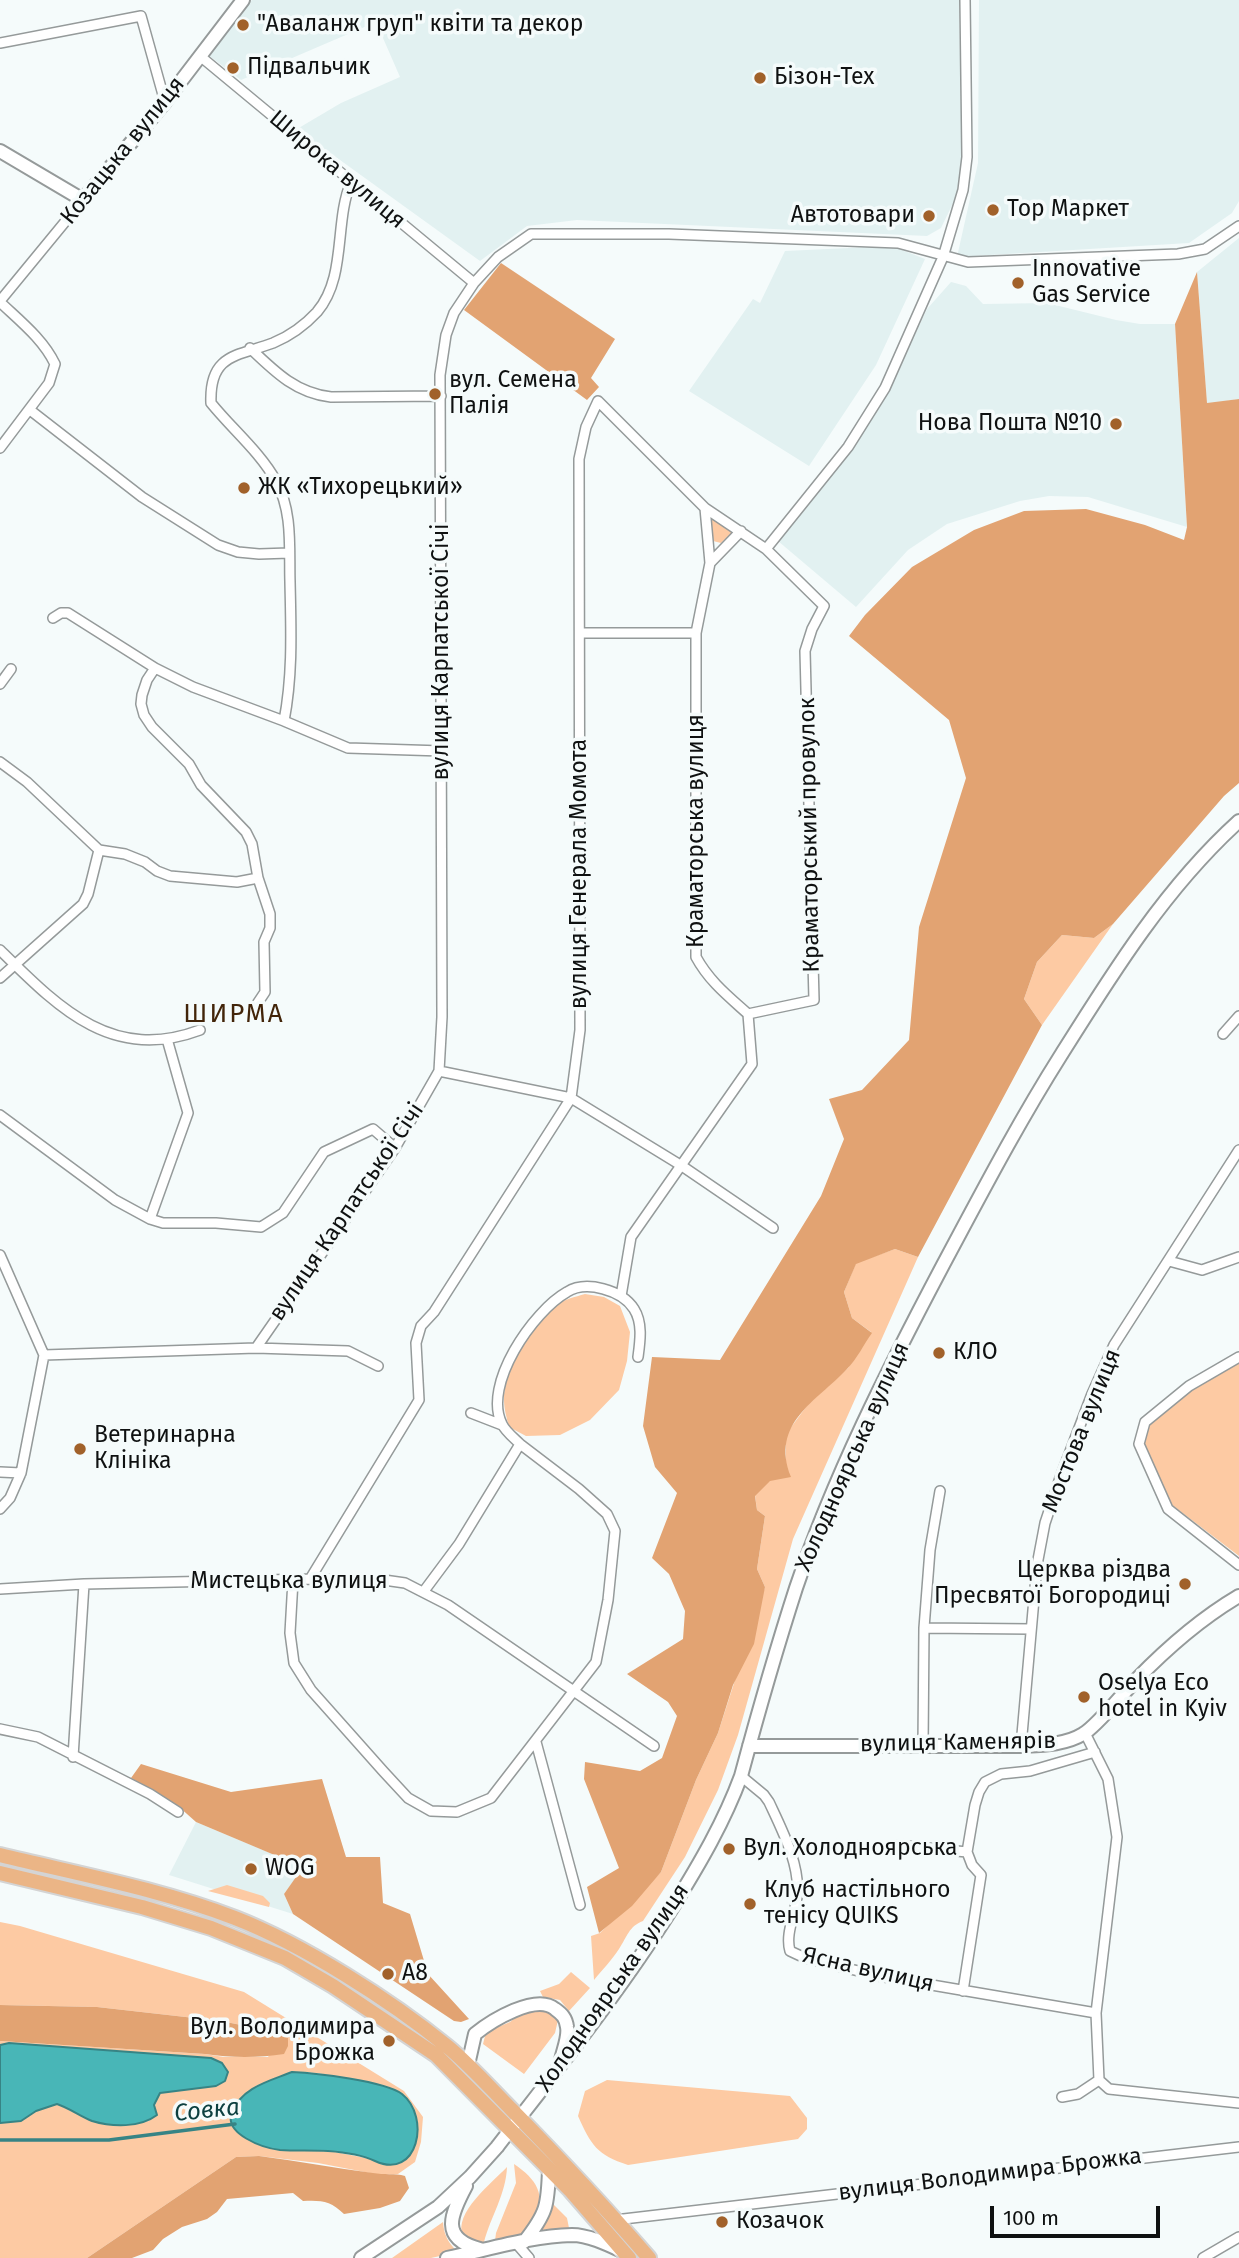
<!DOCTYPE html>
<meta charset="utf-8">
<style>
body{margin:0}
#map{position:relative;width:1239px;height:2258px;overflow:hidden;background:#f5fbfb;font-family:"Fira Sans",sans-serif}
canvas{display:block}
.scale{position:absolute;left:990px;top:2206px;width:170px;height:32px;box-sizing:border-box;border:4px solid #0f1111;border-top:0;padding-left:9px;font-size:21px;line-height:24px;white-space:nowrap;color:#0f1111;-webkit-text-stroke:5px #f5fbfb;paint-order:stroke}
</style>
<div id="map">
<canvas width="1239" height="2258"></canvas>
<div class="scale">100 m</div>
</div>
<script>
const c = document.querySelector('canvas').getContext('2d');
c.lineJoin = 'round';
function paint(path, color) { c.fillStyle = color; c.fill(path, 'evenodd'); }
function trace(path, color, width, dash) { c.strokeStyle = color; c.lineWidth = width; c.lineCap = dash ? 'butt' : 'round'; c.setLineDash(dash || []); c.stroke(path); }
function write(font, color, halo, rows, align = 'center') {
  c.font = font + ' "Fira Sans",sans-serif'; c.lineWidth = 7; c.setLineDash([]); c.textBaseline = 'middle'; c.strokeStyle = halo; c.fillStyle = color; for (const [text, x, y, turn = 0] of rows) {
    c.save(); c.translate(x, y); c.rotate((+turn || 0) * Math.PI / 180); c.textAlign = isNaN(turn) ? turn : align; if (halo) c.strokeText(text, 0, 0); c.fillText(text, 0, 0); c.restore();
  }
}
const built = new Path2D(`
 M252,0H959L962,163L956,197L941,228L927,236L577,220L527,226L480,261L297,129L341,103L400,77L376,22L241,80L207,54Z
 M979,0H1239V201L1232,213L1189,243L957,257L978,163Z
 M1239,238V399L1207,404L1197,272Z
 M892,246L925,259L876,365L809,466L689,391L753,299L760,303L785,251Z
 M951,282L966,286L983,304L1047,303L1116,320L1140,324H1175L1187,527L1088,497L1049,496L1020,501L947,524L908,550L856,607L778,541L865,429L893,380L927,309Z
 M196,1822L304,1867L284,1894L293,1914L169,1875Z`);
const green = new Path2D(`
 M712,516L733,532L721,543L713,541L709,519Z
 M1113,924L1042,1025L1024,999L1037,962L1062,935L1094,938Z
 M895,1249L918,1257L793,1539L738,1735L718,1790L685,1857L643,1921C629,1926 627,1937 619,1949C612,1960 602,1970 594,1980L591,1936L600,1933L661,1872L696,1780L718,1733L765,1587L757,1569L765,1516L757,1510L755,1495L786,1464V1434L809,1403L848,1368L871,1332L852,1318L844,1292L856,1263Z
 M585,1294L604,1297L620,1306L630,1332L627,1361L619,1390L590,1420L560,1435L526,1436L509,1427C507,1419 504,1409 504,1400C503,1371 533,1325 555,1306C564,1299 575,1297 585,1294Z
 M1239,1360V1556L1172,1505L1143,1442L1146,1425L1190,1389Z
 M227,1885L263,1896L270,1903L269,1907L208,1891Z
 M0,1922L20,1926L244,1992L404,2091L423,2117L421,2142L415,2162L398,2174H375L318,2163L259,2156L236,2157L87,2258H0V2123L21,2121L36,2111L57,2104L110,2125L149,2121L160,2093L216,2086L211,2058C144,2053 77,2048 9,2043L0,2045V2041L205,2054L224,2057H268L281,2033L221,2021L97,2007L0,2005ZM292,2072L317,2073L390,2088L383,2165L371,2159L330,2151L277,2150L235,2131L256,2086Z
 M571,1972L590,1988L569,2011L560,2000L543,1997L540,1991L559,1984Z
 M539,2009L554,2012L558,2020L555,2033L524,2074L483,2044L485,2036L491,2030L510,2022L521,2013Z
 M607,2080L790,2096L807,2118V2129L798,2139L628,2165C597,2155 591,2145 578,2116L585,2091Z
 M514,2164C536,2179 548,2195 533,2221C530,2226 528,2231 523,2234C514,2239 505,2240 495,2241L496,2233L516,2183Z
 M507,2167C506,2194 491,2216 484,2242L479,2243L463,2236C453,2213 492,2183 507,2167Z
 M551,2202L567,2218L569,2228L562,2232L532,2236Z
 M443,2222C444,2235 448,2243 458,2252L431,2258H392Z`);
const forest = new Path2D(`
 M501,263L615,339L591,378L599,387L587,400L464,310Z
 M1197,272L1207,403L1239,399V783L1224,796L1113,924L1094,938L1062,935L1037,962L1024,999L1042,1025L918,1257L895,1249L856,1264L844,1292L852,1318L872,1333C864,1344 857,1359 847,1369C816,1402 770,1423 791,1477L770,1481L755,1496L757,1510L765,1516L757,1569L765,1587L754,1644L733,1685L718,1733L696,1780L661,1872L632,1906L599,1933L587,1887L619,1868L584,1779L585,1762L640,1771L662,1758L677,1716L668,1702L627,1674L683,1639L685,1611L669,1574L652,1558L677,1493L655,1467L643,1426L652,1357L720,1360L821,1196L844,1139L829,1099L862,1090L909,1040L919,927L966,778L949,720L849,636L865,615L912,567L974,530L1024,511L1086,509L1145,525L1184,540L1187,527L1175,324Z
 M141,1764L231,1792L322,1779L346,1857H380L383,1903L410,1914L428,1974L469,2019L461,2022L454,2021L293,1914L284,1894L303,1867L196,1822L178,1806L131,1778Z
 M0,2005L97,2007L221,2021L281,2033L288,2038V2046L284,2054C259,2058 231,2058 205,2054L0,2041Z
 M259,2156C297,2161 335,2168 373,2173C384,2175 395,2173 405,2176L409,2188L400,2201L380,2208L344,2214C331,2201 321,2200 303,2201L293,2193L227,2199L217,2212L207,2219L182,2227L163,2239L153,2250L132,2258H87L236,2157Z`);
const water = new Path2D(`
 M9,2043L211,2058L222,2063L228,2072L225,2081L216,2086L160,2093L154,2105L157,2115C140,2128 112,2127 92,2121C80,2116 69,2108 57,2104L36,2111L21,2121L0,2123V2045Z
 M292,2072C315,2073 385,2081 402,2094C431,2117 418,2181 375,2161C362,2155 342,2152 328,2151C312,2150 296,2151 280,2150C263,2148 223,2134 232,2112C242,2087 270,2081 292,2072Z`);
const stream = new Path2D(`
 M0,2140H109L235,2124`);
const street = new Path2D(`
 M0,43L141,16L165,102
 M200,56L474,283
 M0,301L83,200
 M0,302C20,321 43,339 55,364L49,383L0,448
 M250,348C275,372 296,393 331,397L441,396
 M30,410L142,497L218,545L238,552L259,554L289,553
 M705,508L710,563
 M766,549L848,447L885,388L943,257L963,190L967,157L965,0
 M53,618L61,613H68L155,668
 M581,633H696
 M0,684L11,669
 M284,721C293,674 291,629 290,582C289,548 293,512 276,481C260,452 232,429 211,403C209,353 239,356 273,343C290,336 305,325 317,312C347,277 334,222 351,182
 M0,762L27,782L99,850L125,854L145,862L157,871L170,876L237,882L258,878
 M0,950C59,1008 112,1063 200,1030
 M0,978L83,904L88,894L99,850
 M253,1010L265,992L264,942L270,928V914L258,878L252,844L246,832L201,785L189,764L152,727L144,715L141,704L142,695L147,680L155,668L193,687L284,721L348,748L442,751
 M1223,1034L1239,1016
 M439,1071L571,1098L682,1166L773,1228
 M0,1115L115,1200L150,1219L163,1223H216L261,1227L283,1213L324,1152L373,1129L395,1148
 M150,1219L188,1113L167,1039
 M0,1255L44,1355
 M1169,1261L1202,1270L1239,1257
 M621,1296L631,1237L752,1064L748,1014C728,996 709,981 696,957V633L710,563L741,531
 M256,1348L395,1148L439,1071L442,1017L440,375L446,335L454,313L474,283L498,257L531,234H669L898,243L968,262L1178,254L1205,249L1239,226
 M44,1355L256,1348L348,1351L378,1366
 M1239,1357L1189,1386L1145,1422L1139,1444L1168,1509L1239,1565
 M471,1413L502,1425
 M0,1472L21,1473
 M0,1509L10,1498L21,1473L44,1355
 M310,1579L419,1400L416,1343L421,1326L434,1312L571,1098L580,1030L579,459L586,427L598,401L705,508L766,549L824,606L812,629L805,651L814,1000L748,1014
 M293,1580L290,1633L294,1663L311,1690L383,1771L408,1798L431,1811L457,1812L491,1798L596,1662L608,1600L615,1531L607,1514L579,1489L520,1444
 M0,1589L84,1584L310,1579L384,1580L405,1583L448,1605L654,1746
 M424,1591L459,1544L520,1444C514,1438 505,1431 502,1424C482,1385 533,1311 567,1292C586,1280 622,1290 634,1309C643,1323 640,1342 638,1357
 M924,1628L1031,1629
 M0,1729L38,1737L150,1794L178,1812
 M1085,1733L1108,1779L1117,1837L1096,2013L1099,2080L1109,2089L1239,2103
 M536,1742L580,1905
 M923,1746L924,1628L930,1550L940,1491
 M1021,1746L1037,1565L1045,1523L1060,1478L1092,1394L1114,1345L1239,1150
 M73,1757L84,1584
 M741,1776L764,1795L769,1802C782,1830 801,1866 797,1897C795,1915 785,1934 790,1951L805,1958L879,1976L1096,2013
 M897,1845L967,1852
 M963,1991L981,1875L972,1865L967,1852L975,1805L979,1792L985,1782L1001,1774L1030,1771L1095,1752
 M1062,2097L1078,2094L1099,2080
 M615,2220L1239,2147
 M516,2243L529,2258
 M1203,2258L1239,2237`);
const secondary = new Path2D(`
 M0,151L83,200L165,102L243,0
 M749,1746H1021C1042,1745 1065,1745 1083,1734C1097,1726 1123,1693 1136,1680C1167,1648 1200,1619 1239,1596
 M468,2065L475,2034C491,2021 536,1993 555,2009C562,2014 566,2018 567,2027C569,2037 563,2050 561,2060
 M466,2186C451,2214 439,2239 480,2249
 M524,2242C547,2213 548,2205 549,2169
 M361,2258L438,2207L470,2177L497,2147C558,2068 621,1990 674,1905C700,1863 724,1822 741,1776C758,1713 776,1650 796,1588C834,1476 888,1369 943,1265C981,1194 1018,1123 1061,1055C1113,972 1166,887 1239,821
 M447,2258C487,2250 530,2236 572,2235C589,2235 609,2245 624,2252`);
const primary = new Path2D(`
 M0,1855C78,1874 160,1889 235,1918C304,1945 390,2000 448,2047C471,2066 491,2089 512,2110C559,2158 605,2207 649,2258
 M0,1873L142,1907L211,1928L285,1958L333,1986L436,2055L570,2190L629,2258`);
const markers = [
 [243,25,7,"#a1612a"],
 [233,68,7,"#a1612a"],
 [760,78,7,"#a1612a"],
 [993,210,7,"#a1612a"],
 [929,216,7,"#a1612a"],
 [1018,283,7,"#a1612a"],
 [435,394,7,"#a1612a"],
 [1116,424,7,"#a1612a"],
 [244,488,7,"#a1612a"],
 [939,1353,7,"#a1612a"],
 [80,1449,7,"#a1612a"],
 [1185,1584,7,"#a1612a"],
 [1084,1697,7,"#a1612a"],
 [729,1849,7,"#a1612a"],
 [251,1869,7,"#a1612a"],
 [750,1904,7,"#a1612a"],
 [388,1974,7,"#a1612a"],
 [389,2041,7,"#a1612a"],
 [722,2222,7,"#a1612a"]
];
const poiNames = [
 ["\"Аваланж груп\" квіти та декор",257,25],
 ["Підвальчик",247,68],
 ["Бізон-Тех",774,78],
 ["Top Маркет",1007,210],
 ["Автотовари",915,216,"right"],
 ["Innovative",1032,270],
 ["Gas Service",1032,296],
 ["вул. Семена",449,381],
 ["Палія",449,407],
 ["Нова Пошта №10",1102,424,"right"],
 ["ЖК «Тихорецький»",258,488],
 ["КЛО",953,1353],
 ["Ветеринарна",94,1436],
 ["Клініка",94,1462],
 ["Церква різдва",1171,1571,"right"],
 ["Пресвятої Богородиці",1171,1597,"right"],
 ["Oselya Eco",1098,1684],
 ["hotel in Kyiv",1098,1710],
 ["Вул. Холодноярська",743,1849],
 ["WOG",265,1869],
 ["Клуб настільного",764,1891],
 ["тенісу QUIKS",764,1917],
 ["А8",402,1974],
 ["Вул. Володимира",375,2028,"right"],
 ["Брожка",375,2054,"right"],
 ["Козачок",736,2222]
];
const streetNames = [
 ["Козацька вулиця",123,151,-51],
 ["Широка вулиця",337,170,40],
 ["вулиця Карпатської Січі",442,652,-90],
 ["Краматорська вулиця",697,831,-90],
 ["Краматорський провулок",810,835,-91],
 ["вулиця Генерала Момота",580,874,-90],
 ["вулиця Карпатської Січі",347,1212,-56],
 ["Мостова вулиця",1082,1431,-68],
 ["Холодноярська вулиця",853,1457,-66],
 ["Мистецька вулиця",289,1582],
 ["вулиця Каменярів",958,1743,-1],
 ["Ясна вулиця",868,1970,13],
 ["Холодноярська вулиця",613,1988,-55],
 ["вулиця Володимира Брожка",990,2175,-7]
];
const waterNames = [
 ["Совка",207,2111,-6]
];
const quarterNames = [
 ["ШИРМА",234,1015]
];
paint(built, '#e2f1f1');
paint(green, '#fdcaa3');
paint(forest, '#e2a372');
paint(water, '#48b6b7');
trace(water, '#378485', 2);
trace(stream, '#378485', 3.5);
trace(street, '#959a9a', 12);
trace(secondary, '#959a9a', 16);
trace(primary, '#d4d4d4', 18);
trace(street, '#fff', 9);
trace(secondary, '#fff', 12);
trace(primary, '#ebb586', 14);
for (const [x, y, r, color] of markers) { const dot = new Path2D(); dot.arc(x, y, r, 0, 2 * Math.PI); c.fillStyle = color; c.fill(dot); trace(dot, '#f5fbfb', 2.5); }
write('23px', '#0f1111', '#f5fbfb', poiNames, 'left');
write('23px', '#0f1111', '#f5fbfb', streetNames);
write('italic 24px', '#0d4040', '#f5fbfb', waterNames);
c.letterSpacing = '2px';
write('26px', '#422409', '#f5fbfb', quarterNames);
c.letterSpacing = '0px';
</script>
